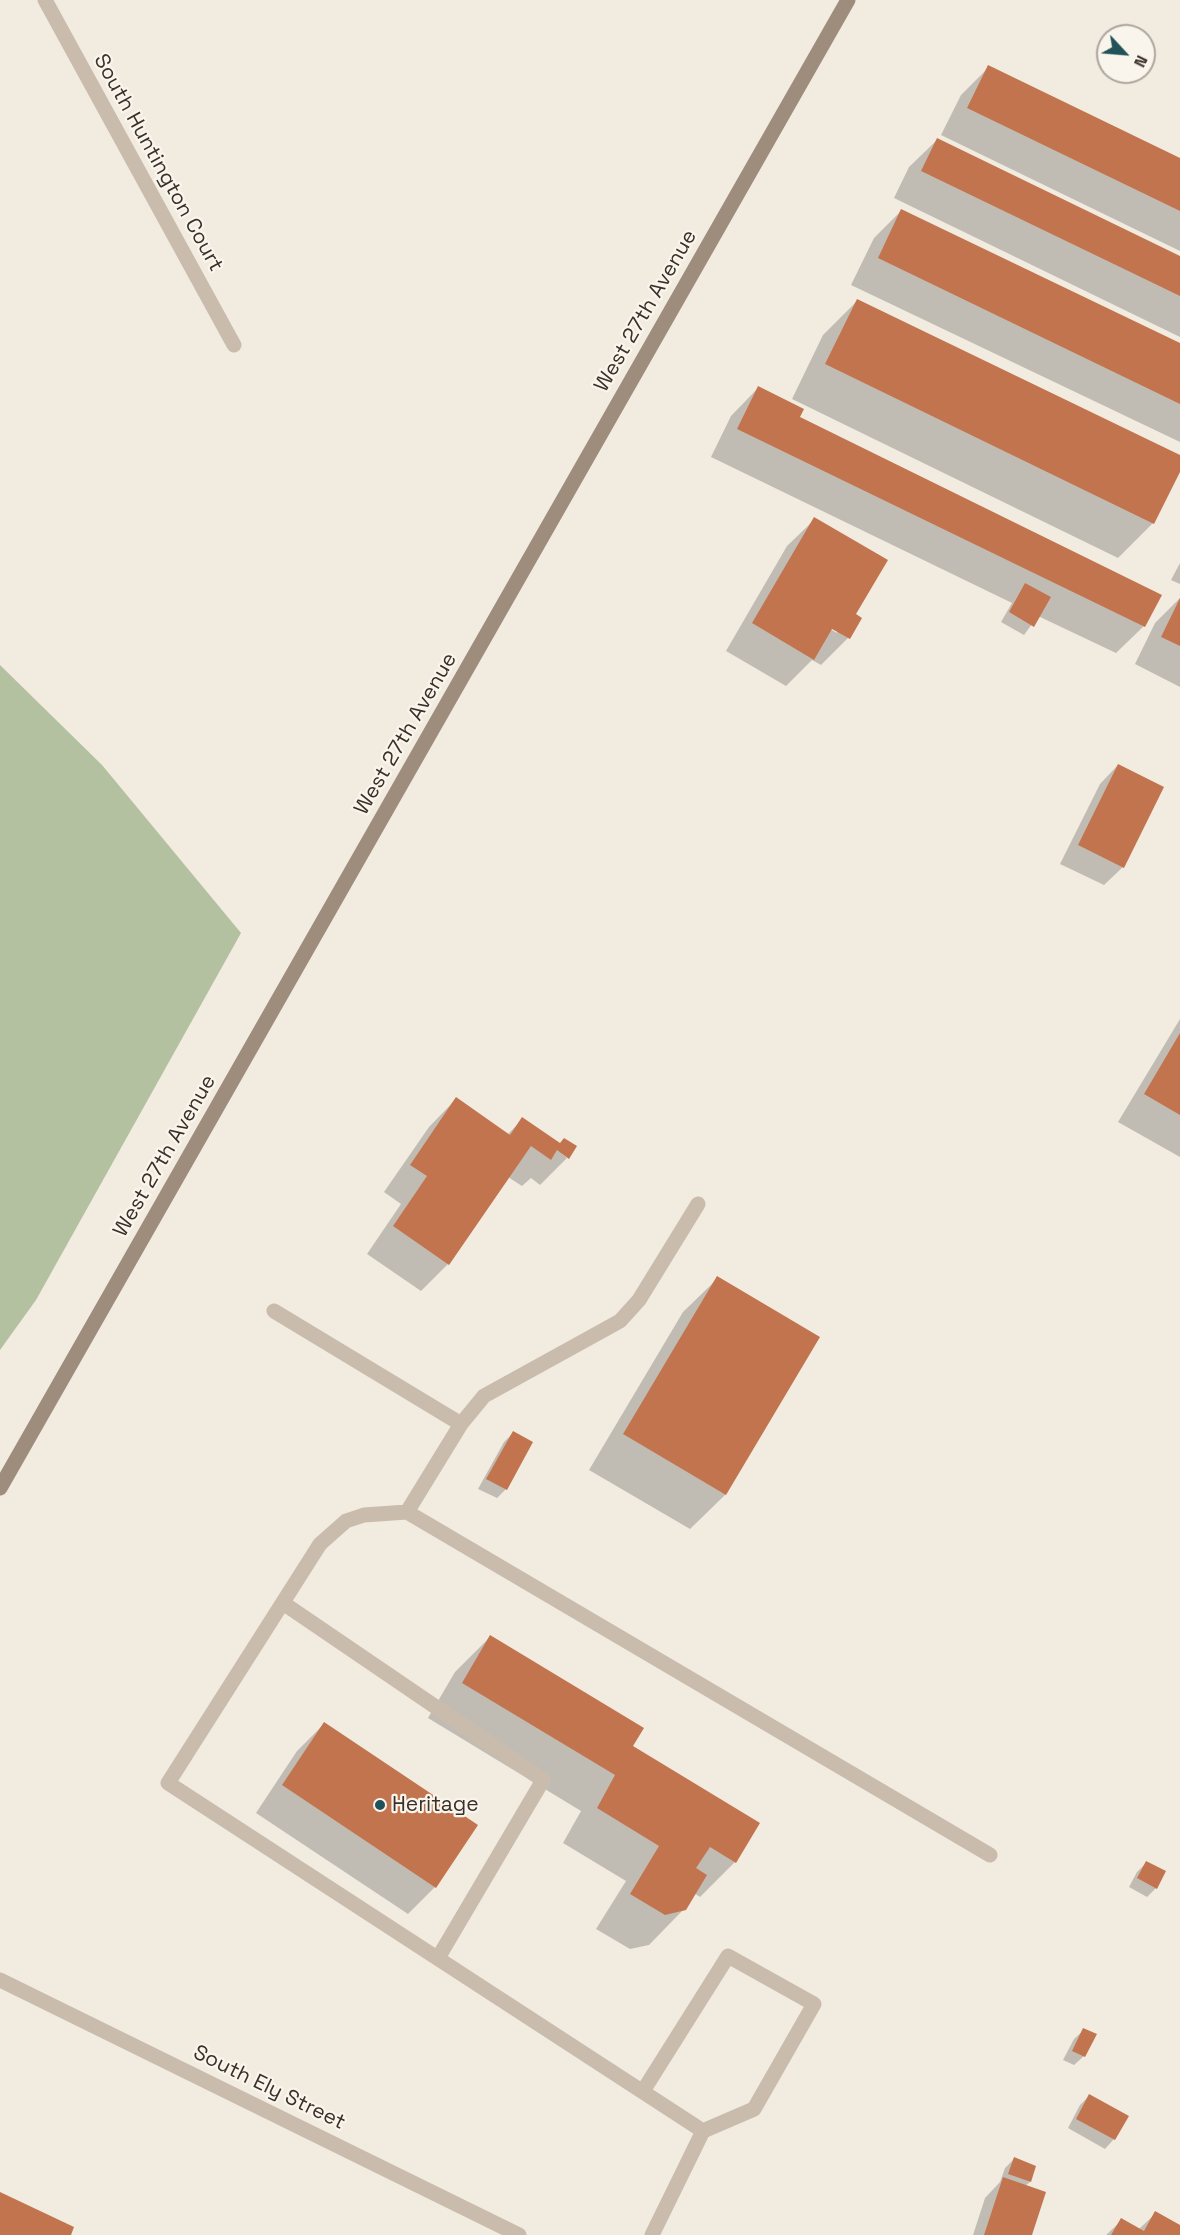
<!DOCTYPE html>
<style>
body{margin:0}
#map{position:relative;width:1180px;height:2235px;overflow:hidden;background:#f2ebe0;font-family:"Space Grotesk",sans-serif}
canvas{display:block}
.north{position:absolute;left:1096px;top:24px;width:60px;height:60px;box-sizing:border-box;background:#faf5ec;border:2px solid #ada69e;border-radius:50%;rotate:116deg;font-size:16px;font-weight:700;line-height:24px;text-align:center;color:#39302a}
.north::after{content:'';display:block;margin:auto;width:21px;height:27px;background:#215159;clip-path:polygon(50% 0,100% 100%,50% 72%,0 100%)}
</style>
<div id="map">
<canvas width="1180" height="2235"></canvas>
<div class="north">N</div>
</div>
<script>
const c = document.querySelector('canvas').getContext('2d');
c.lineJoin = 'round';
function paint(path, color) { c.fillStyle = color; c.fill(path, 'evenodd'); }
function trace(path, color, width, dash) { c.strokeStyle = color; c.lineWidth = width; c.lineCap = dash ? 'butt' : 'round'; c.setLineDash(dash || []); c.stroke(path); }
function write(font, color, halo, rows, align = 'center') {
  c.font = font + ' "Space Grotesk",sans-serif'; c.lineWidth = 4.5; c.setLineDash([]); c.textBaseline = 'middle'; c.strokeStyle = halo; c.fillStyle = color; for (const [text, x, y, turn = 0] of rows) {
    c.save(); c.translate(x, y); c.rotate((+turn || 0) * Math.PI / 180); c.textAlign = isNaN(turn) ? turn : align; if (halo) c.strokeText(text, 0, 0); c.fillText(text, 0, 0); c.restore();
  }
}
const green = new Path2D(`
 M0,665L102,765L241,933L36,1300L0,1350Z`);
const shadow = new Path2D(`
 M989,67L1180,160V251L941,135L961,95Z
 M937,140L1180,257V337L894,198L909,167Z
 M902,210L1180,345V442L851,285L874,238Z
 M858,300L1180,457V469L1153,523L1118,558L792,399L823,335Z
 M758,388L798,418L1144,626L1116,653L1038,616L1024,635L1001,622L1012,603L711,457L731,416Z
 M815,519L854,615L848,638L821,665L812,660L786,686L726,651L787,546ZM825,626L837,630V633Z
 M1180,563V584L1171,580Z
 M1180,598V687L1135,664L1155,623Z
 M1118,765L1123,867L1104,885L1060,864L1100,784Z
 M1180,1019V1157L1118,1122Z
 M456,1099L507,1135L523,1119L567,1158L540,1185L531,1178L522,1186L508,1177L448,1264L421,1291L367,1254L401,1204L384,1192L429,1127Z
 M718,1278L818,1337L725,1495L690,1529L589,1470L683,1312Z
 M513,1433L506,1489L497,1498L478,1489L504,1442Z
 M490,1637L631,1746L735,1862L700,1897L694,1893L684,1909L649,1945L630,1949L596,1929L626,1881L563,1843L581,1811L428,1718L455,1672Z
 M324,1724L435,1887L408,1914L256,1813L297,1751Z
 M1147,1862L1156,1888L1147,1897L1129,1887L1137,1872Z
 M1084,2030V2056L1074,2065L1063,2060L1074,2039Z
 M1089,2096L1114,2139L1105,2149L1068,2128L1080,2105Z
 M1014,2159L1030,2182L1025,2186L1031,2235H973L985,2198L1000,2182L1005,2168Z
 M1156,2213L1180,2227V2235H1106L1122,2220L1139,2229Z`);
const building = new Path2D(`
 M988,65L1180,158V211L967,108Z
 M937,138L1180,256V296L921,171Z
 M901,209L1180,343V404L878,258Z
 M857,299L1180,455V472L1154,524L825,364Z
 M758,386L804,409L800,417L1162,595L1145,627L737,429Z
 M814,517L888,560L856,614L862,618L850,639L832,629L814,660L752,623Z
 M1025,583L1051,597L1034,627L1009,612Z
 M1180,598V646L1161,637Z
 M1118,764L1164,787L1124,868L1078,845Z
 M1180,1033V1115L1144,1094Z
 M456,1097L510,1135L522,1117L560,1143L564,1138L577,1146L569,1159L557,1150L551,1160L531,1146L449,1265L393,1226L427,1176L410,1165Z
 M717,1276L820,1337L726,1495L623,1434Z
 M513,1431L533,1442L507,1490L486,1479Z
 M490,1635L644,1728L633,1746L760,1823L736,1863L710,1847L696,1868L707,1875L686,1910L665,1915L630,1894L659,1846L597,1808L615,1775L462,1683Z
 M324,1722L478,1825L436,1888L282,1785Z
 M1146,1861L1166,1871L1157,1889L1137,1878Z
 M1083,2028L1097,2034L1085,2057L1072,2051Z
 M1089,2094L1129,2116L1115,2140L1076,2119Z
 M1014,2157L1036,2166L1031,2182L1008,2174Z
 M1003,2177L1046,2192L1032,2235H984Z
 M0,2192L74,2227L71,2235H0Z
 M1155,2211L1180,2225V2235H1111L1121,2218L1144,2231Z`);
const service = new Path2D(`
 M698,1204L639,1300L620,1321L484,1396L461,1424L407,1512L990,1855
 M274,1311L461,1424
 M407,1512L364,1515L346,1521L320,1544L168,1783L703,2131L652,2235
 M283,1603L543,1780L438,1958
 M643,2091L728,1956L814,2004L754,2109L703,2131`);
const minor = new Path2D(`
 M45,0L234,345`);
const tertiary = new Path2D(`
 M0,1980L519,2235`);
const secondary = new Path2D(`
 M0,1488L848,0`);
const markers = [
 [380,1805,6,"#215159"]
];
const streetNames = [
 ["South Huntington Court",158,163,61],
 ["West 27th Avenue",646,311,-60],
 ["West 27th Avenue",406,734,-60],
 ["West 27th Avenue",165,1156,-60],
 ["South Ely Street",269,2088,26]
];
const poiNames = [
 ["Heritage",392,1805]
];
paint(green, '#b3c1a0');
paint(shadow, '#0003');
paint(building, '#c2744e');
trace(service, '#cabcac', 15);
trace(minor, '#cabcac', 15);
trace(tertiary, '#cabcac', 15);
trace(secondary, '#9e8c7d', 15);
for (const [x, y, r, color] of markers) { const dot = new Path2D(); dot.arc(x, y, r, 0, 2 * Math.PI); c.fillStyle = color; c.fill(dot); trace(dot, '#faf5ec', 2); }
write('21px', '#39302a', '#faf5ec', streetNames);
write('21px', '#39302a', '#faf5ec', poiNames, 'left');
</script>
